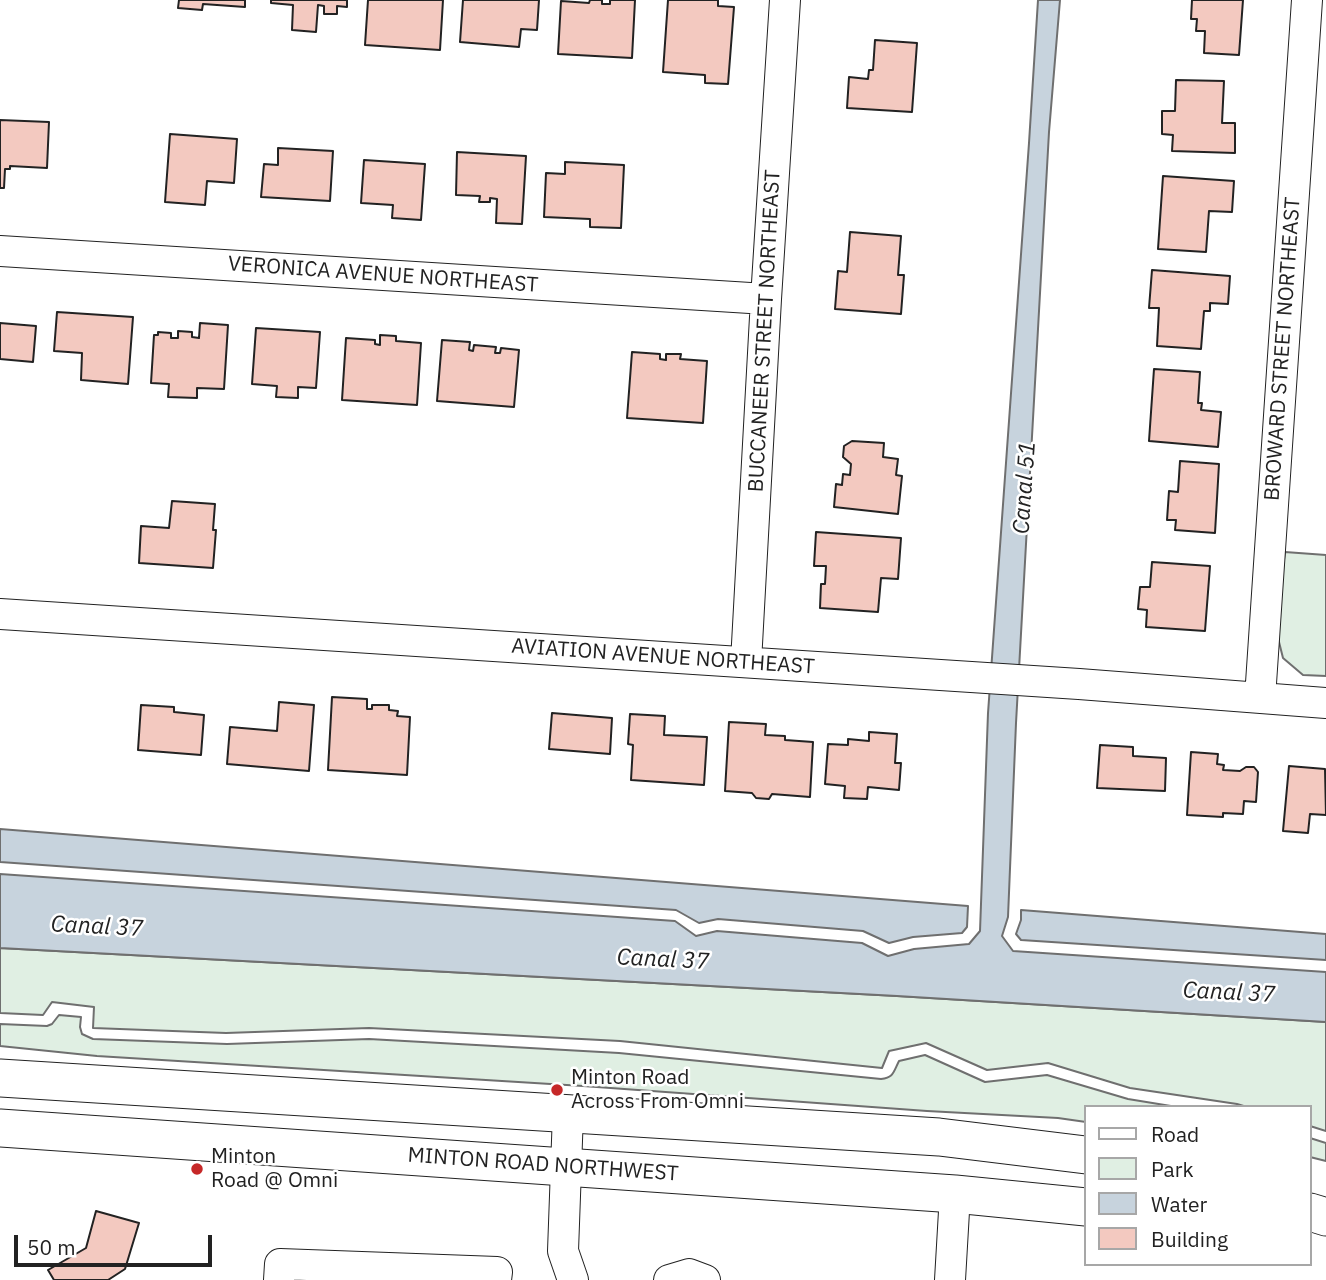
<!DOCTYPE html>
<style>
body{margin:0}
#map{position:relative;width:1326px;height:1280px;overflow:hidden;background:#fff;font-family:"IBM Plex Sans",sans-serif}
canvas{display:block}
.legend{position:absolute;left:1084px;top:1105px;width:228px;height:161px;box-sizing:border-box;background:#fff;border:2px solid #a7a7a7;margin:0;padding:9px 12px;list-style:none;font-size:21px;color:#222}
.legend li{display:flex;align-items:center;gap:14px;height:35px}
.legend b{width:35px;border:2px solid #a7a7a7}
.scale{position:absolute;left:14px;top:1235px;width:198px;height:32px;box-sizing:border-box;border:4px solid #222;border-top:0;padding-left:9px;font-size:21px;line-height:24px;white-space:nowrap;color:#222;-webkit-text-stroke:5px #fff;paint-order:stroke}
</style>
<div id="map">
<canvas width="1326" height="1280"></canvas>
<ul class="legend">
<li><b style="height:9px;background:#fff"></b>Road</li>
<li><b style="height:19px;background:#e0efe3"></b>Park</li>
<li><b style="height:19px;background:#c7d3dd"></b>Water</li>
<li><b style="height:19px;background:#f3c9c0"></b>Building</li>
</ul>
<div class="scale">50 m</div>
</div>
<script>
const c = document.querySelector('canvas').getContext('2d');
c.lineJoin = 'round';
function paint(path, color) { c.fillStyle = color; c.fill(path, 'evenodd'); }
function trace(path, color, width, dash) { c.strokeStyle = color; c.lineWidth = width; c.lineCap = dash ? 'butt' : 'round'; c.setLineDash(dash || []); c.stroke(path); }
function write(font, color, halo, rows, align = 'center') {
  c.font = font + ' "IBM Plex Sans",sans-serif'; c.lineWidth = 5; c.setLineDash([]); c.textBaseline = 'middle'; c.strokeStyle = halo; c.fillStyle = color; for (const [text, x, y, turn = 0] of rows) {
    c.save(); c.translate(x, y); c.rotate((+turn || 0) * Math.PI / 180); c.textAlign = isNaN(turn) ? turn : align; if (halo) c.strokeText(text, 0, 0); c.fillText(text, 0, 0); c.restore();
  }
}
const green = new Path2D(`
 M1285,552L1326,555V676L1303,675L1283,658L1275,626Z
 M0,948L897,996L1326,1022V1131L1310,1126V1107H1247L1237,1104L1130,1088L1048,1063L987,1070L926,1043L889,1051L882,1068L620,1041L369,1028L226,1033L93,1028L94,1007L52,1002L43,1015L0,1013Z
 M59,1015L81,1017L80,1027L82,1034L93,1039L227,1044L369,1039L619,1053L881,1079C894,1077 893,1073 899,1061L925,1055L985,1082L1047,1075L1128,1099L1177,1107H1086V1122L1058,1118L927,1111L583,1086L97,1056L0,1046V1024L47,1026L52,1024Z
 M1310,1138L1326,1143V1161L1310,1157Z`);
const water = new Path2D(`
 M1038,0H1060L1049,132L1016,723L1008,917L1002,936L1013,951L1326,972V1022L897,996L0,948V874L675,921L696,936L717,931L862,943L888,956L914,949L969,944L980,931L988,713L1029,143Z
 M0,829L968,906L967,927L962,933L913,937L889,943L863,931L718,919L699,923L676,910L0,862Z
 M1021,910L1326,934V960L1021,940L1016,934L1021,920Z`);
const building = new Path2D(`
 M179,0H245V7L203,4L202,10L178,8Z
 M271,0H347V7L337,6V14H324V6L318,5L316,32L292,30L293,5L271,3Z
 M368,0H443L440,50L365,45Z
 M463,0H539L537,30L521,29L519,47L460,42Z
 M590,0H602V4H610V0H635L632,58L558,54L561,1L589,3Z
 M668,0H718V6L734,7L728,84L705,83V75L663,72Z
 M1192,0H1243L1239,55L1204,53L1205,31H1196L1197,19H1191Z
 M875,40L917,43L912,112L847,108L849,77L868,79L869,70H873Z
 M1176,80L1224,81L1222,123H1235V153L1172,151L1173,135L1162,134V111H1175Z
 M0,120L49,122L47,168L10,166V169H5L4,188H0Z
 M170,134L237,139L234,183L207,181L205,205L165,202Z
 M278,148L333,151L330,201L261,197L264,164L278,165Z
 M457,152L526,156L522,224L496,223L497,199L490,198V202H479L480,196L456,195Z
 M364,160L425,164L421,220L392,218L393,205L361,203Z
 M565,162L624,165L621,228L590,227V219L544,217L546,173L565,174Z
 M1163,176L1234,181L1232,212L1209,211L1206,252L1158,249Z
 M850,232L901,236L898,275H904L901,314L835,309L838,271L847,272Z
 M1152,270L1230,276L1228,304L1210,303V311H1204L1201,349L1157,346L1159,308H1149Z
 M57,312L133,317L128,384L81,380L82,353L54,351Z
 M0,323L36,326L33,362L0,359Z
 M200,323L228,325L224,389L197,388V398L168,397L169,384L151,383L154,335H158V332L171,333V338H178V331L192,332V337L199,338Z
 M256,328L320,332L316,388L298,387V398L276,397L277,386L252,384Z
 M380,335L396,336V341L421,343L417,405L342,400L346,338L375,340V344L380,345Z
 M442,340L470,342L469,350L473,351L474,345L496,347L495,353H500L501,348L519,350L514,407L437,401Z
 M632,352L660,354V359L666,360V354H681L680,359L707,361L703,423L627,418Z
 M1154,369L1200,372L1198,403H1202L1201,410L1221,412L1218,447L1149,441Z
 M852,441L884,443L883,457L898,459L896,475L902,476L898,514L834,507L836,484L842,485L843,474L850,475L851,464L843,457L844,446Z
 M1180,461L1219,464L1215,533L1175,530L1176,520H1167L1169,491L1178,492Z
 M172,501L215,504L213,530H216L213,568L139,563L141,526L169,528Z
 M816,532L901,538L898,579L881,578L878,612L820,608L821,584H825L826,566H814Z
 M1152,562L1210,566L1205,631L1146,627L1147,610L1138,609L1140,587H1150Z
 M332,697L367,699V709H372V705H389V710L398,711L397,716L410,717L407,775L328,770Z
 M279,702L314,705L309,771L227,764L230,727L277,731Z
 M141,705L174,707V712L204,715L201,755L138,750Z
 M552,713L612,718L610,754L549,749Z
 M630,714L665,716L664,735L707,737L704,785L631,780L633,745L628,744Z
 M729,722L766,724L765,735L785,736V740L813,742L810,797L772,794L769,799L756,798L752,793L725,791Z
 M869,732L897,734L895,763H901L899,790L868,787L867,799L844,798L845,786L825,784L828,744L848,745V739L869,741Z
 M1100,745L1133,747V756L1166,758L1165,791L1097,788Z
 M1191,752L1218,754L1217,764L1224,765L1223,770L1240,771L1246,767H1254L1258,772L1256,802L1244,801L1243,814L1223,813V817L1187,815Z
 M1289,766L1325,769L1326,815L1310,814L1308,833L1283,831Z
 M96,1211L139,1223L125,1269L108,1280H54L48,1270L86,1248Z`);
const minor = new Path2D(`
 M0,251L766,299
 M0,614L1079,684L1326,703
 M746,662L766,299L785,0
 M1260,698L1307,0
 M568,1113L563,1251L573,1280
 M279,1280L280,1264L497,1272L496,1280
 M669,1280L689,1274L705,1280
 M950,1280L955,1194`);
const major = new Path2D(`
 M0,1078L939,1137L1086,1155
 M0,1128L955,1194L1086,1207
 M1310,1212L1326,1217`);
const markers = [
 [557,1090,7,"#c62828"],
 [197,1169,7,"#c62828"]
];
const streetNames = [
 ["VERONICA AVENUE NORTHEAST",383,275,4],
 ["BUCCANEER STREET NORTHEAST",765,331,-87],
 ["BROWARD STREET NORTHEAST",1283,349,-86],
 ["AVIATION AVENUE NORTHEAST",663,657,4],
 ["MINTON ROAD NORTHWEST",543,1165,4]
];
const poiNames = [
 ["Minton Road",571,1078],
 ["Across From Omni",571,1102],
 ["Minton",211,1157],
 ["Road @ Omni",211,1181]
];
const waterNames = [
 ["Canal 51",1025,488,-86],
 ["Canal 37",97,927,3],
 ["Canal 37",663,960,3],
 ["Canal 37",1229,993,3]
];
paint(green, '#e0efe3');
trace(green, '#6f6f6f', 2);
paint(water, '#c7d3dd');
trace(water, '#6f6f6f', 2);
paint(building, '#f3c9c0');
trace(building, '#222', 2);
trace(minor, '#222', 32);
trace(major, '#222', 39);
trace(minor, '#fff', 30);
trace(major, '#fff', 37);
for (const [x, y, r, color] of markers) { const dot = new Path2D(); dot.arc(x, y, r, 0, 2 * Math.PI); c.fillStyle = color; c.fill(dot); trace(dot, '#fff', 2.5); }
write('21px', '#222', '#fff', streetNames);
write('21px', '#222', '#fff', poiNames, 'left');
write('italic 23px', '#222', '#fff', waterNames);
</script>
